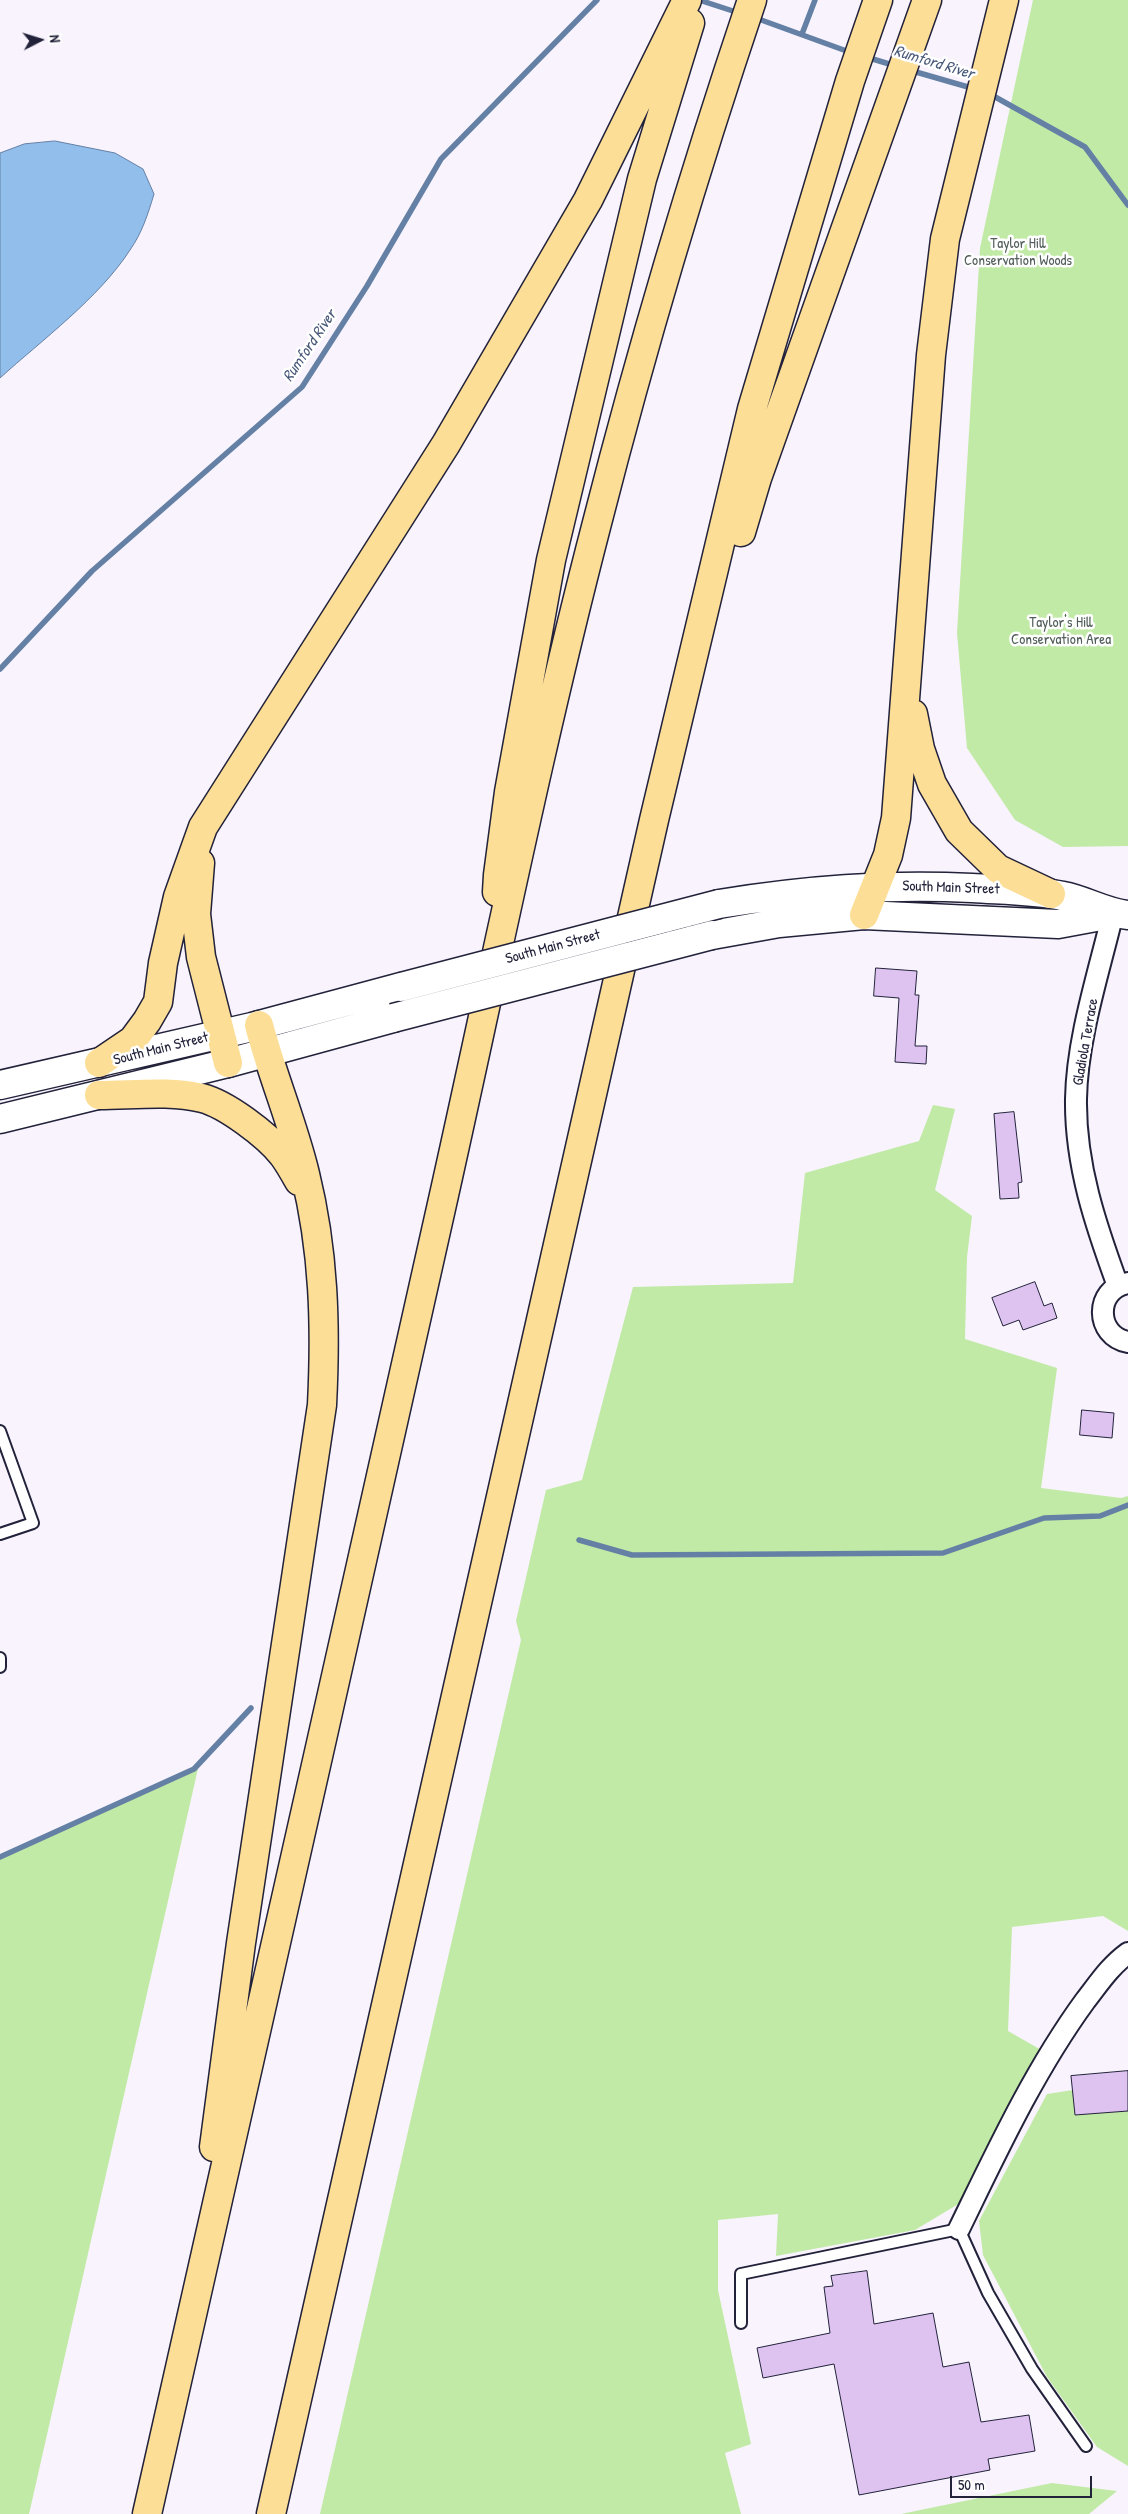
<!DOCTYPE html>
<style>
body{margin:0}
#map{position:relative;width:1128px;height:2514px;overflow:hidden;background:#f8f3fc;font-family:"Patrick Hand",sans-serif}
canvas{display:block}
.north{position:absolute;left:15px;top:15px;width:50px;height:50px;-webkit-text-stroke:4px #fff;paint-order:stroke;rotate:85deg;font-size:14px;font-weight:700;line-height:20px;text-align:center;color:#22223b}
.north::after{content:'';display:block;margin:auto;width:18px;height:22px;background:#22223b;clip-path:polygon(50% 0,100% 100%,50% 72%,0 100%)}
.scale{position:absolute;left:950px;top:2476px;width:142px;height:22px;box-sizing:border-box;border:2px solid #22223b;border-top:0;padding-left:6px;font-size:15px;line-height:18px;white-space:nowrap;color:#22223b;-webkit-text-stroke:4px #fff;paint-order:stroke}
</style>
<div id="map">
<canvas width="1128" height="2514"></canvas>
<div class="north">N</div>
<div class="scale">50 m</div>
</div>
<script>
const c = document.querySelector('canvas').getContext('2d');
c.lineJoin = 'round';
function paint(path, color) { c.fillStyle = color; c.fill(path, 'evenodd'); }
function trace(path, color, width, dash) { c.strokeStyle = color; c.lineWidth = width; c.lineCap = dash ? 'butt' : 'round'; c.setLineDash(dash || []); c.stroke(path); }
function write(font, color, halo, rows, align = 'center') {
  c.font = font + ' "Patrick Hand",sans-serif'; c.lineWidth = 5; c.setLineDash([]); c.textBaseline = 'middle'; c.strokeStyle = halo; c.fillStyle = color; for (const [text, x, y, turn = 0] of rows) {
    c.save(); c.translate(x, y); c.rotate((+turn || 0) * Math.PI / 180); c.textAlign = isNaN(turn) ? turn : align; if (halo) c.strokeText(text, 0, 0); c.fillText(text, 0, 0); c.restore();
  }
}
const green = new Path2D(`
 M1033,0H1128V846L1063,847L1015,820L967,748L957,633L980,248Z
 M933,1105L955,1109L935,1190L972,1216L967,1257L965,1339L1057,1368L1041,1488L1121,1498L1128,1496V1931L1103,1916L1012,1927L1008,2031L1043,2051L965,2200L915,2230L776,2256L778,2214L718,2220V2290L751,2444L725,2453L741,2514H320L521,1640L516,1621L546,1490L582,1480L633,1287L793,1283L805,1173L919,1141Z
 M199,1764L29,2514H0V1857Z
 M1073,2090L1075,2115L1128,2111V2466L1097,2447L1047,2377L983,2255L979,2221L1047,2094Z
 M1052,2483L1117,2491L1089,2514H901Z`);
const water = new Path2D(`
 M55,141L115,153L143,169L154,194C148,214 142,233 130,250C99,298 42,340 0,378V153L24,144Z`);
const stream = new Path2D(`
 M699,0L739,13
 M753,17L852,53
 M802,34L815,0
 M866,57L896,66
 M909,70L975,89
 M988,93L1085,147L1128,205
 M0,669L92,571L302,387L367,286L441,159L597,0
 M579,1540L632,1555L943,1553L1044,1518L1100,1516L1128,1505
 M0,1857L194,1769L251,1708`);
const building = new Path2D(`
 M876,968L917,971L915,995H919L915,1046H927L926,1064L895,1062L899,998L874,996Z
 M1014,1112L1022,1182L1018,1183L1019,1198L1000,1199L994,1114Z
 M1035,1282L1044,1306L1052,1303L1057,1318L1023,1330L1019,1320L1003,1326L992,1298Z
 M1082,1410L1114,1413L1112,1438L1080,1435Z
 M1128,2071V2111L1075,2115L1071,2076Z
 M867,2271L874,2324L933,2313L943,2367L969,2362L981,2422L1029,2415L1035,2451L988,2459L990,2470L859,2495L834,2364L763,2378L757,2348L830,2333L824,2287L833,2286L831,2276Z`);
const lane = new Path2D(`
 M0,1431L33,1523L0,1534
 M0,1658V1667
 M741,2323V2274L959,2229L988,2293L1032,2369L1086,2446`);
const street = new Path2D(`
 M1113,913C1099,972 1077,1038 1076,1099C1075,1165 1096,1226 1118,1286
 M1128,1283C1094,1289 1095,1336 1128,1342
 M959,2229C997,2151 1034,2071 1085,2001C1099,1983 1110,1966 1128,1953`);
const secondary = new Path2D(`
 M719,904C806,890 884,884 972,888C1002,890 1033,890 1063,896C1085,900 1105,913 1128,915
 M712,935L779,923L864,915L1058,924L1112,914
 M0,1085L252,1027L401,987
 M0,1119L228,1063L393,1018`);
const highway = new Path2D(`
 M741,532L757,478L927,0
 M913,714L920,749L932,784L959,831L998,869L1051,894
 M200,863L196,914L201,957L228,1063
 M497,892L498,875L509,792L551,560L642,179L690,23
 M864,915L888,855L896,818L931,355L945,239L1004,0
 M99,1063L133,1040L147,1021L158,1002L163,963L178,897L203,827L446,444L588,200L687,0
 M99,1095C133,1095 169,1090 202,1098C226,1104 267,1135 283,1155C289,1163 294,1172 299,1181
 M214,2147L241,1943L322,1405C326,1326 324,1251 305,1174C293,1124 272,1075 259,1025
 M147,2514C246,2074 346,1635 444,1195C494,971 539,746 597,523C642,347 694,172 752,0
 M271,2514L654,820L752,409L850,81L878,0`);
const secondaryBridge = new Path2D(`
 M401,987L719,904
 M393,1018L712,935`);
const parkNames = [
 ["Taylor Hill",1018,244],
 ["Conservation Woods",1018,261],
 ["Taylor's Hill",1061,623],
 ["Conservation Area",1061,640]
];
const streetNames = [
 ["South Main Street",951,888,2],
 ["South Main Street",553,947,-15],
 ["Gladiola Terrace",1086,1042,-80],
 ["South Main Street",161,1049,-14]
];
const waterNames = [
 ["Rumford River",934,63,17],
 ["Rumford River",310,346,-56]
];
paint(green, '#c1eaa6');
paint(water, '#92beeb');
trace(water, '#6580a5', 1);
trace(stream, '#6580a5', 5.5);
paint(building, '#dec2f0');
trace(building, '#22223b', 1);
trace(lane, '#22223b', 14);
trace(street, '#22223b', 24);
trace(secondary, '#22223b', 31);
trace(highway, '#22223b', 31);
trace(lane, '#fff', 10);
trace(street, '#fff', 20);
trace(secondary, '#fff', 28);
trace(highway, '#fdde96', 28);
trace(secondaryBridge, '#22223b', 31, []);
trace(secondaryBridge, '#fff', 28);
write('15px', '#525e5b', '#fff', parkNames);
write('15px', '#22223b', '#fff', streetNames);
write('italic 16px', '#495979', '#fff', waterNames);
</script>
